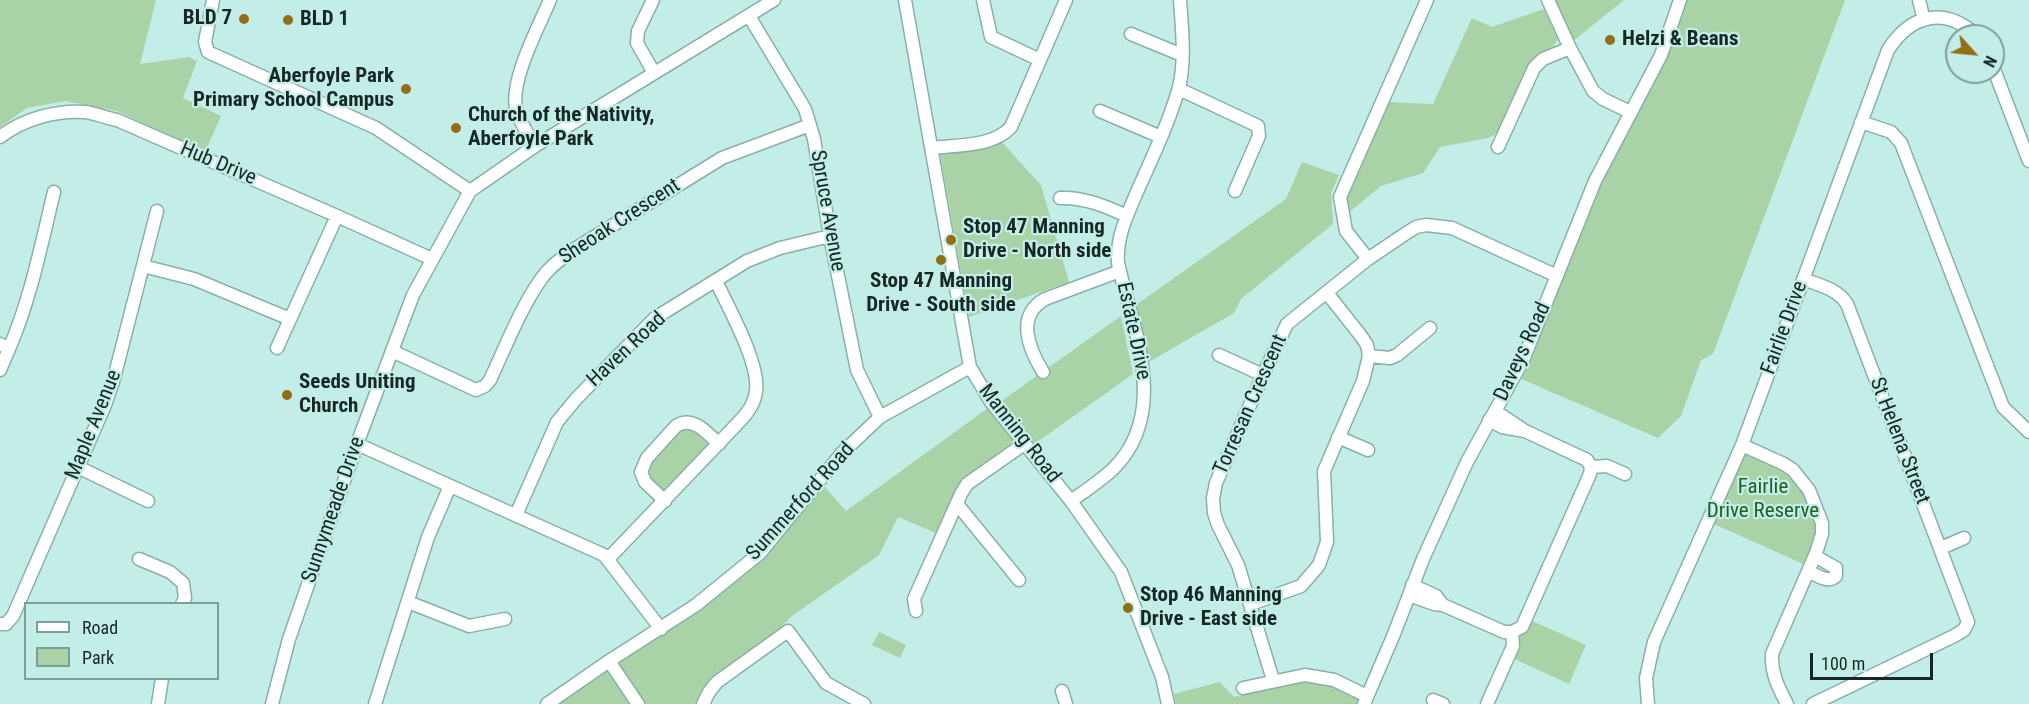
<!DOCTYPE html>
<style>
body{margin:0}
#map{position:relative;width:2029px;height:704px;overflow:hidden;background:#c3eee7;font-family:"Roboto Condensed",sans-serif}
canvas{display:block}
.legend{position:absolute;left:24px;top:602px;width:195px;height:78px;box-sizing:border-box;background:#c3eee7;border:2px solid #7e9e99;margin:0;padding:8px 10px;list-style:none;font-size:18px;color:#172725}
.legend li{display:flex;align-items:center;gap:12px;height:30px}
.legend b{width:30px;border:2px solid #7e9e99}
.north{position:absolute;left:1945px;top:24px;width:60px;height:60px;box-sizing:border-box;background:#c3eee7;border:2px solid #7e9e99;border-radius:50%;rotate:117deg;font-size:16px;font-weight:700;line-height:24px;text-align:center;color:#172725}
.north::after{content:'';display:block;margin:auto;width:21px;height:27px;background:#926e15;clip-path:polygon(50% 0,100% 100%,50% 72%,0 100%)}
.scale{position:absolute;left:1810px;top:653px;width:123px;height:27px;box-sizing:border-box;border:3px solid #172725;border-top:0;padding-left:8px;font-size:18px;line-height:21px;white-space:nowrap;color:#172725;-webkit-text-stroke:4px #c3eee7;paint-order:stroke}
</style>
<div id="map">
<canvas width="2029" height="704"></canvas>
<ul class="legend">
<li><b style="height:8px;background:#fff"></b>Road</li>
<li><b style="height:16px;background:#a9d2a7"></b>Park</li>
</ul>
<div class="north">N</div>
<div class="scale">100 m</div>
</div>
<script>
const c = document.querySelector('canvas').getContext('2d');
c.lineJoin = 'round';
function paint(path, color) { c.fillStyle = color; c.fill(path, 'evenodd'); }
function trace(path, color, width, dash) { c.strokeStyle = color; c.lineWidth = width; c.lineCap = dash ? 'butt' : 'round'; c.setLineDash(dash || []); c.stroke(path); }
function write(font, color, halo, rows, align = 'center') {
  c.font = font + ' "Roboto Condensed",sans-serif'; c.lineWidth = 4.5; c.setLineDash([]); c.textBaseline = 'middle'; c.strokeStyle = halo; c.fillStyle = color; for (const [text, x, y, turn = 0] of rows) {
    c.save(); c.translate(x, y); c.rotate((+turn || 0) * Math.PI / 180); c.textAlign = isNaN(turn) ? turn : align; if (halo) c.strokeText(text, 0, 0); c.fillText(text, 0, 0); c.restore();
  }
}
const green = new Path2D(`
 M0,0H156L140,64L189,57L197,61L183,98L221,116L205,152L117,111L65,101L27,108L0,127Z
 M1554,0H1624L1573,41Z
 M1684,0H1845L1713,354L1701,360L1681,416L1658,438L1519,378L1593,187Z
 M1544,9L1558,39C1552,51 1539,55 1529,65L1499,132L1488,138L1440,147L1423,173L1381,186L1347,214L1344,196L1386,102L1433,104L1472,18L1492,27Z
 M1001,141L1041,185L1069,282L969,317L940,153Z
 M1302,162L1339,175L1331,193L1333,224L1241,299L1234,313L1147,363L1133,307L1286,199Z
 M1121,316L1133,374L1033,445L1000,402Z
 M988,408L1016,443L965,479L956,490L936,533L898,517L879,555L792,616L778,630L710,682L698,704H642L617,670L619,661L699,610L760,557L824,486L846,511Z
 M686,427L692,429L711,447L665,495L649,479L646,473L648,465L679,431Z
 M1742,445L1793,470L1822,523L1810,567L1707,521Z
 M1528,619L1586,645L1569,684L1510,657Z
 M879,632L906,645L900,658L872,645Z
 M601,671L609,672L632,704H555Z
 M1311,680L1330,685L1361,698L1358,704H1176L1174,694L1220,682L1234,697Z`);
const minor = new Path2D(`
 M213,0L205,42L208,52L376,128L470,191
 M653,0L638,31L637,43L654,73
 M905,0L970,367L991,402L1071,501L1121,572L1162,677L1168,704
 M983,0L991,37L1040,60
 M1548,0L1570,48L1593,91L1603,99L1630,112
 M1919,0L1924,20
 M749,16L805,109L814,139L830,236L857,370L880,417
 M1131,34L1182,55
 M1993,67L2029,161
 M1179,89L1258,126L1259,136L1235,191
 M1100,111L1161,137
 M1861,122L1891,132L1901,143L2003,407L2029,432
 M0,137C23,119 56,110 85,112C95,113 106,118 117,120L337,216L432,259
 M535,146C528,134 519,122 516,108C510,80 539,26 550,0
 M1498,147L1534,68L1543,59L1570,48
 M932,148C957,145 993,147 1011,127L1066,0
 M1060,198C1084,197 1105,206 1127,216
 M1368,259L1346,231L1340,197L1427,0
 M143,266L194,279L290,319
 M1803,279C1819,285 1838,289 1847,304L1968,622L1964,630L1954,636L1813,704
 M0,344L9,349L0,370
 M277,348L337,216
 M9,349C31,298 41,245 54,192
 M392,351L476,390L485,386L490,380C506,346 520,309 541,279C549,267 561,259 573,250L722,158L810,125
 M1219,355L1263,375
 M1369,356L1390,358L1397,355L1430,328
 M1043,372C1029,349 1015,316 1045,299L1120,271
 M1495,411L1522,429
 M1338,437L1368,450
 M357,444L604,555L661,629
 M1742,445L1784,464L1793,470L1809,490L1822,523V534L1816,553L1772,654C1771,673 1778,687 1787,704
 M78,467L148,501
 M1591,467L1607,466L1625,474
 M665,501L645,482L641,472L647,458L676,426C693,415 707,433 719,444
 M1071,501C1085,491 1100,481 1112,470C1171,413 1133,330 1118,263C1116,235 1129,211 1140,185C1154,154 1168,124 1178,91C1186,63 1182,29 1180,0
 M957,504L1019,580
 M516,515L557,422L576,399L655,318L747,261L780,248L830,236
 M1941,548L1964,538
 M139,559L170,572L183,583L185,598L182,604
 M608,559L738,423C747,414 755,404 756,391C760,363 728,307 716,281
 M1808,571C1817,575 1828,584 1836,576V568L1815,556
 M1412,585L1436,596L1442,604
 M1409,595L1434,604L1443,605L1504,632H1512L1522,627L1590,474L1591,467L1587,460L1525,431L1502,427L1489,420
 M408,602L469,626L505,619
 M1251,604L1301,586L1319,565L1327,542L1324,471L1363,381L1369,356L1367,345L1361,336L1327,293
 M916,611L914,599L961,494L967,484L1024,444
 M0,624H6L13,616L105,405L113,382L157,211
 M609,661L638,704
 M1273,680L1238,565L1218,525L1214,513L1213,498L1216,483L1263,375L1287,324L1368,259L1402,236L1416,227L1426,225L1452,228L1557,276
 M1243,688L1305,675L1334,680L1367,696
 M1062,691L1066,704
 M1433,700L1443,704
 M158,704L162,678
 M272,704L289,639L357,444L413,295L470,191L535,146L774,0
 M375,704L428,537L450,486
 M547,704L609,661L696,605L760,553L842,453L880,417L970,367
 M703,704L709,692L717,682L788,631L826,683L864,704
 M1364,704L1394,634L1423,559L1467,462L1523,360L1595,181L1661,55L1680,0
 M1487,704L1513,646L1512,632
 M1648,704L1646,678L1654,642L1742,445L1888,50C1911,14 1945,6 1977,36`);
const markers = [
 [244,19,6,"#926e15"],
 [288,20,6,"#926e15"],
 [1610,40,6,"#926e15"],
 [406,89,6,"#926e15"],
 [456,128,6,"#926e15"],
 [951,240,6,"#926e15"],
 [941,260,6,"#926e15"],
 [287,395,6,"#926e15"],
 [1128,608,6,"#926e15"]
];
const poiNames = [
 ["BLD 7",232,19,"right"],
 ["BLD 1",300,20],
 ["Helzi & Beans",1622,40],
 ["Aberfoyle Park",394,77,"right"],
 ["Primary School Campus",394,101,"right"],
 ["Church of the Nativity,",468,116],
 ["Aberfoyle Park",468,140],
 ["Stop 47 Manning",963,228],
 ["Drive - North side",963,252],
 ["Stop 47 Manning",941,282,"center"],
 ["Drive - South side",941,306,"center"],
 ["Seeds Uniting",299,383],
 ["Church",299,407],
 ["Stop 46 Manning",1140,596],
 ["Drive - East side",1140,620]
];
const streetNames = [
 ["Hub Drive",218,164,23],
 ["Spruce Avenue",827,211,80],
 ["Sheoak Crescent",620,222,-33],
 ["Fairlie Drive",1785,328,-70],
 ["Estate Drive",1133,331,78],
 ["Haven Road",627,350,-43],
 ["Daveys Road",1523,352,-65],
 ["Torresan Crescent",1251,405,-66],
 ["Maple Avenue",94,425,-68],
 ["Manning Road",1019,434,52],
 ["St Helena Street",1899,441,69],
 ["Summerford Road",801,502,-48],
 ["Sunnymeade Drive",334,510,-71]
];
const parkNames = [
 ["Fairlie",1763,488],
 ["Drive Reserve",1763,512]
];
paint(green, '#a9d2a7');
trace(minor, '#87b0a9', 15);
trace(minor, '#fff', 12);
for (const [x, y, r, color] of markers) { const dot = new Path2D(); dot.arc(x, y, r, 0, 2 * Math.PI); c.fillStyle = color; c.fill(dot); trace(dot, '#c3eee7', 2); }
write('bold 21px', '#172725', '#c3eee7', poiNames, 'left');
write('21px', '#172725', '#c3eee7', streetNames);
write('21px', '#216023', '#c3eee7', parkNames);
</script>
